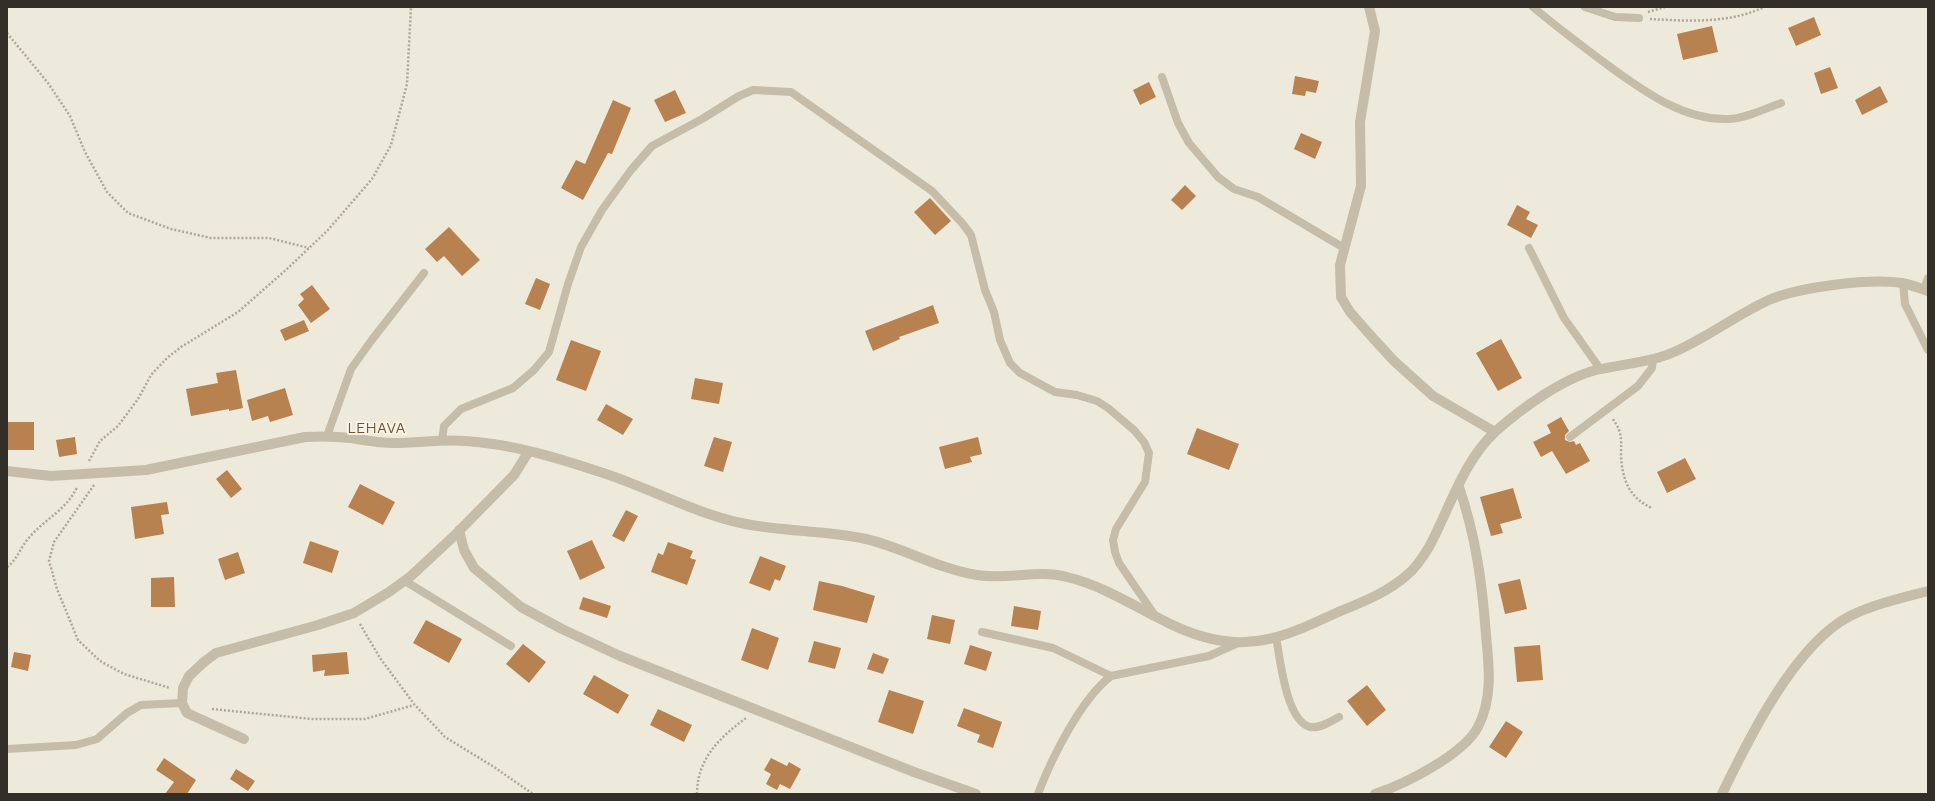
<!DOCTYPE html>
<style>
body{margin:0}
#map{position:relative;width:1935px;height:801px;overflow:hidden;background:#eeeadb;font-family:Manrope,sans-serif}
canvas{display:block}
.frame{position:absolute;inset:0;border:8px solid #332e28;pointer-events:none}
</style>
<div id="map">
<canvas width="1935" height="801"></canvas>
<div class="frame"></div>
</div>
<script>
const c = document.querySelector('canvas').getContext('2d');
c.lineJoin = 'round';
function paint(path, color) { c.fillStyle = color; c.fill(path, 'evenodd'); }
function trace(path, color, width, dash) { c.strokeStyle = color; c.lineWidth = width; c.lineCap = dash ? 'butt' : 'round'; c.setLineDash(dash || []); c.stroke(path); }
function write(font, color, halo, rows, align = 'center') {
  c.font = font + ' Manrope,sans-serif'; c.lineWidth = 4; c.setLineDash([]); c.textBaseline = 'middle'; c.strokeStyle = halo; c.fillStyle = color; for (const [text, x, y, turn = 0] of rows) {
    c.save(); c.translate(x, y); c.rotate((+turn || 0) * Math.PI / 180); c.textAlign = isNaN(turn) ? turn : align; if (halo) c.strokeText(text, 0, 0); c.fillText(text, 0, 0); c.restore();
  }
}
const building = new Path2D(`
 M1814,17L1821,35L1796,46L1788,28Z
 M1712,26L1718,52L1683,60L1677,34Z
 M1830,67L1838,88L1821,94L1814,73Z
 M1295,76L1319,81L1316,93L1306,91L1305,96L1292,94Z
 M1149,82L1156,97L1140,105L1133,90Z
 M1880,86L1888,102L1862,115L1855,100Z
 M675,90L686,113L665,122L654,100Z
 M613,100L631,108L612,154L608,153L583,200L561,188L576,160L585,164Z
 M1301,133L1322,142L1315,159L1294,149Z
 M1185,185L1196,196L1182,210L1171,200Z
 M930,198L951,221L935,235L914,212Z
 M1517,205L1530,212L1526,219L1538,225L1531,238L1507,225Z
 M449,227L480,260L462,276L444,256L437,262L425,249Z
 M536,278L550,284L540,310L525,304Z
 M312,285L330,309L311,323L298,305L304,299L300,294Z
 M933,305L939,323L899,337L900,339L873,351L865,331Z
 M304,320L309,331L285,341L280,330Z
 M1501,339L1522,378L1498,391L1476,353Z
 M571,340L601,351L586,391L556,380Z
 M236,370L243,408L229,411V409L191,416L186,389L218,383L216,373Z
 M695,378L723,383L719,404L691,399Z
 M285,388L293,415L270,422L268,416L252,421L247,400Z
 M606,404L633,419L623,435L597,420Z
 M1561,417L1569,431L1565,435V440L1570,442L1574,441L1576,445L1580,443L1590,461L1566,474L1552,451L1541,457L1533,442L1551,433L1547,425Z
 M7,422H34V450H7Z
 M1197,428L1239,444L1229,470L1187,454Z
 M75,437L77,454L59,457L56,440Z
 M714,437L732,442L723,472L704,466Z
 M978,437L982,454L970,457L972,462L945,469L939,447Z
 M1685,458L1696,479L1667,493L1657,472Z
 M227,470L242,489L231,498L216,479Z
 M360,484L395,502L383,525L348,507Z
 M1513,488L1522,518L1500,524L1503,533L1491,536L1480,497Z
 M167,502L169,514L161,515L164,534L135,539L131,507Z
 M626,510L638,516L624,542L612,536Z
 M592,540L605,568L580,580L567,551Z
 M310,541L339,551L332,573L303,563Z
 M668,542L693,551L690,558L696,560L687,585L651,572L658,553L663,555Z
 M238,552L245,573L225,580L218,559Z
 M760,556L786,566L780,581L775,579L770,591L749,583Z
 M174,577L175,607H151V578Z
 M1520,579L1527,609L1505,614L1498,584Z
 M819,581L842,586L875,596L867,623L813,610Z
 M583,597L611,606L607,618L579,609Z
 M1014,606L1041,611L1038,630L1011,626Z
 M932,615L955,620L950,644L927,639Z
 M426,620L462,639L449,663L413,643Z
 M752,628L779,638L768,670L741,660Z
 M814,641L841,648L835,669L808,662Z
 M523,644L546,662L529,683L506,664Z
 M970,645L992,652L986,671L964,664Z
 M1540,645L1543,680L1517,682L1514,647Z
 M14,652L31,655L28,671L11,667Z
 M347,652L349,674L324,676L325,670L313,672L312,655Z
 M873,653L889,659L883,674L867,669Z
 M594,675L629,695L618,714L583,694Z
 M1367,685L1386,710L1367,726L1347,701Z
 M889,690L924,701L913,734L878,722Z
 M964,708L1002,722L993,748L977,742L980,735L957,726Z
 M658,709L692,725L684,742L650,725Z
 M1506,721L1523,732L1506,758L1489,747Z
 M164,758L196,780L187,794H165L174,782L156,770Z
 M771,758L787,766L789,762L801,769L790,789L780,784L777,790L766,784L771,774L764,770Z
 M236,769L255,781L248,791L230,779Z`);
const path = new Path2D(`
 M1648,12L1665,7
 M1650,19C1687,21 1729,24 1764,7
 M7,33L48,83L70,116L85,152L107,192L128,213L171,229L211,238H269L309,248
 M1613,419C1615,423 1618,426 1619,430C1622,438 1621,446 1621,455C1622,479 1629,498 1652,508
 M89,461L100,441L118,426L138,399L151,375L167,358L181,347L238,312L287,269L328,230L372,179L391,145L407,84L411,7
 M94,485L54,542L49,561L57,589L78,640L100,661L124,674L170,688
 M7,567C17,560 20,548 28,539C43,520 67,510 77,487
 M360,624L380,658L414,704L445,737L494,767L533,794
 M212,709L312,719H365L414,705
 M697,794C697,759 720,737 746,718`);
const service = new Path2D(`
 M1533,7C1559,29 1586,49 1613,69C1647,93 1685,121 1729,119C1747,118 1764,109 1781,103
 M1585,7L1615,17L1639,18
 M1162,77L1178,123L1189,143L1218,177L1234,189L1258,197L1344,248
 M1529,248L1564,318L1601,370
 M1903,283L1905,304L1928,350
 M1924,289L1928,278
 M327,436L351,369L371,341L424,273
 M1570,437L1638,386L1652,368L1653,359
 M442,440L444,426L461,409L513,388L534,370L549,352L568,284L581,247L602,210L631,170L652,146L702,119L739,96L753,90L791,92L932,191L962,223L971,235L985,290L994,312L1000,340L1010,363L1020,373L1055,392L1077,395L1097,401L1108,408L1134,430L1144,442L1149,453L1145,482L1116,529L1113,540L1115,552L1119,563L1156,617
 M405,581L511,646
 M982,632L1053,648L1111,676
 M1276,637C1280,658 1286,721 1310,727C1319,729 1332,721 1339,717
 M7,749L76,745L97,739L127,713L141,705L182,703
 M1038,794C1051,759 1081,699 1111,676L1209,656L1238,643`);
const minor = new Path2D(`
 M1369,7L1375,31L1360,122L1361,186L1340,265L1341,297L1350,312L1372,337L1394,361L1433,396L1495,432
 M7,471L51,476L146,470L305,437C320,436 334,436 350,438C365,440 379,443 394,443C418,443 442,439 466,441C511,444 555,457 597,471C646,486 691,512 741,523C782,532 825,530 866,539C904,548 938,569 977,575C1007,580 1038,569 1067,577C1138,594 1189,657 1269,639C1292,634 1314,623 1336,613C1360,603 1387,593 1407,575C1416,568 1423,557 1429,547C1450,508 1463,461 1496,431C1522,408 1562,379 1596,370C1622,364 1649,363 1674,352C1708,337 1736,315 1769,300C1799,287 1870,278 1902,283C1911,285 1920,288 1928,291
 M459,530L464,550L474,568L521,607L562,629L620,656L914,772L976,794
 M244,739L187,713L182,703L183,688L189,676L204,662L216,653L318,625L354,613L389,592L411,576L454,536L514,475L529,451
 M1375,794C1405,784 1463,755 1478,727C1493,698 1489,666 1486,635C1482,582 1476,537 1459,487`);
const tertiary = new Path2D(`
 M1722,794C1748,740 1795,644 1850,616C1874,604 1902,598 1928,591`);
const quarterNames = [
 ["LEHAVA",377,429]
];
paint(building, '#b78150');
trace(path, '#b0a693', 2.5, [2, 2]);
trace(service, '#c5bca9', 8);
trace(minor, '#c5bca9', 10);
trace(tertiary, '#c5bca9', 10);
c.letterSpacing = '1px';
write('15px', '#784f2b', '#f7f3e7', quarterNames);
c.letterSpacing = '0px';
</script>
